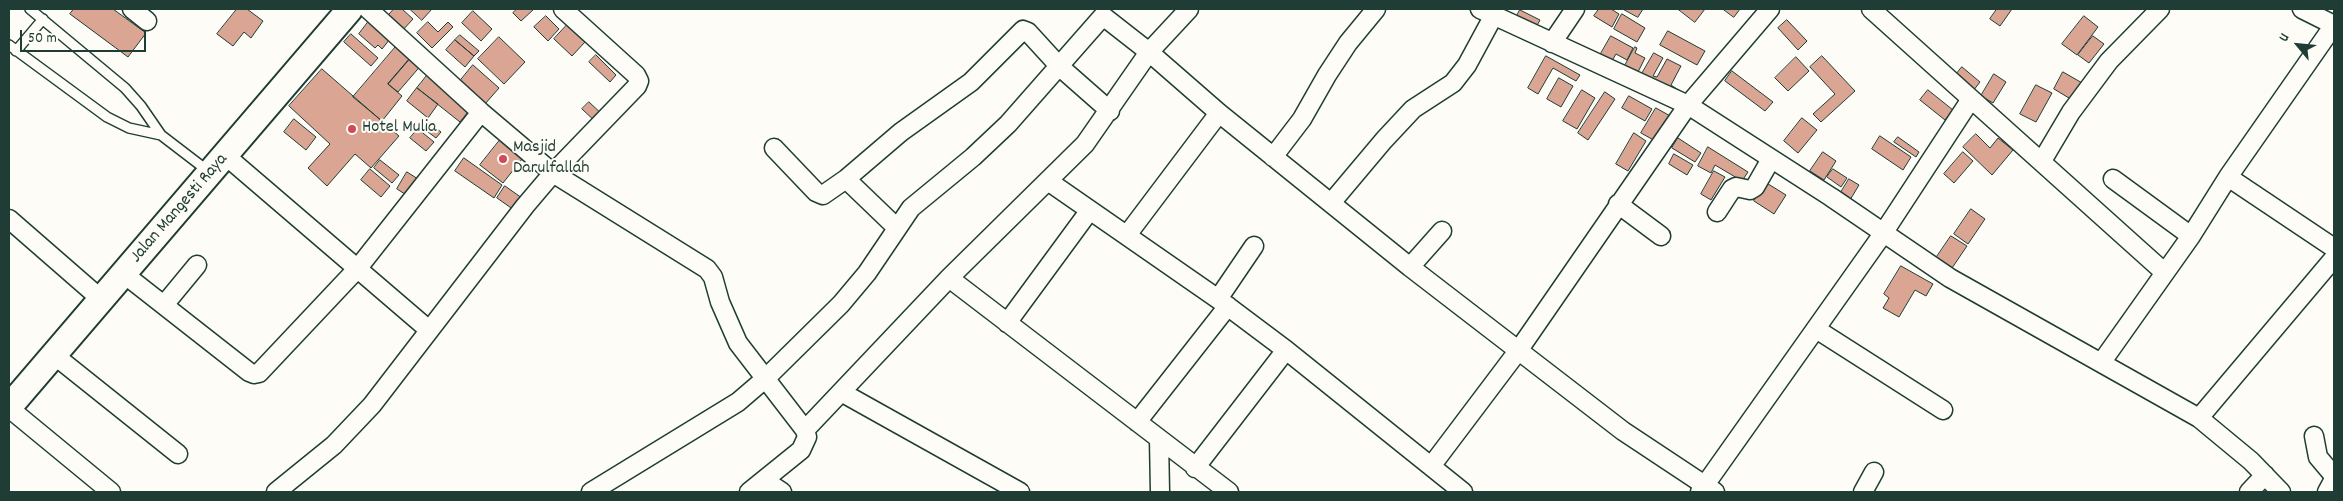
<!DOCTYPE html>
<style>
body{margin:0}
#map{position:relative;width:2343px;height:501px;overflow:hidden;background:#fdfcf7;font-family:Dekko,sans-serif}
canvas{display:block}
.frame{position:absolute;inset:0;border:10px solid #1f3d34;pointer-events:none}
.north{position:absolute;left:2273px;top:20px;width:50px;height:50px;-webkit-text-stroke:4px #fdfcf7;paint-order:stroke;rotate:298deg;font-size:14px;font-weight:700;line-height:20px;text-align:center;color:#1f3d34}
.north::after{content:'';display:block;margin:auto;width:18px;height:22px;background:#1f3d34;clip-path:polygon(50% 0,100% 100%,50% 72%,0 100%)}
.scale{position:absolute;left:20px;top:30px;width:126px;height:22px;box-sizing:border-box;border:2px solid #1f3d34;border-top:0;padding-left:6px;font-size:15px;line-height:18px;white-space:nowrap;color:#1f3d34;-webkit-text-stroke:4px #fdfcf7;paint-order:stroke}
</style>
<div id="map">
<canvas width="2343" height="501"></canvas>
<div class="frame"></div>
<div class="north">U</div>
<div class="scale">50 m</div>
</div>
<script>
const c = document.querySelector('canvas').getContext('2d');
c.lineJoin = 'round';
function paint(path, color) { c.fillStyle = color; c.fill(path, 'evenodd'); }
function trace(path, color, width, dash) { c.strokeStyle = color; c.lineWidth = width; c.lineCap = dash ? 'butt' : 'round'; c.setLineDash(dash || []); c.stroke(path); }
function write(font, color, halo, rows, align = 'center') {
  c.font = font + ' Dekko,sans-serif'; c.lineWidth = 4; c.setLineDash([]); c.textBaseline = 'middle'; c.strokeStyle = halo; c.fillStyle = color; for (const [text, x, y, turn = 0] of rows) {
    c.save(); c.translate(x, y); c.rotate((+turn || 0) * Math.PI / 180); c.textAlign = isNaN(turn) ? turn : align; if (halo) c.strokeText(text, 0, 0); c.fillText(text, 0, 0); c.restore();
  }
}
const building = new Path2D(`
 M74,9H113L146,33L128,57L70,14Z
 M237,9H247L263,21L251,38L244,32L233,46L217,34Z
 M394,9H402L413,19L401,32L386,18Z
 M410,9H432L422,20Z
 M517,9H534L521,21L513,13Z
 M1599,9H1611L1619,14L1612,27L1594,16Z
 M1623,9H1643L1638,17Z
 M1678,9H1705L1695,22Z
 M1723,9H1740L1734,17Z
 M1997,9H2012L2000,26L1990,19Z
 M1520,10L1540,20L1533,33L1513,23Z
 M473,11L492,29L481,41L462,23Z
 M1622,14L1645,28L1637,42L1614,29Z
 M546,16L559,29L548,41L534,27Z
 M2084,16L2098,27L2077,55L2062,44Z
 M1787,20L1807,41L1798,50L1778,28Z
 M369,21L390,39L382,49L378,45L375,48L359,34Z
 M428,22L438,32L448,22L453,27L432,48L417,33Z
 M567,25L585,42L572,56L554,39Z
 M1668,31L1705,51L1697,65L1660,45Z
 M351,34L378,58L371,66L344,42Z
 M460,35L479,51L474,56L455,40Z
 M1611,36L1633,48L1627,60L1616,54L1610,64L1599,57Z
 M2093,36L2104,44L2089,63L2078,55Z
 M499,37L525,62L504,84L478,59Z
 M455,40L474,56L465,67L446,50Z
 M399,43L413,55L388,84L402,96L382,121L353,97Z
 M1635,47L1637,48L1635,53L1645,58L1634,80L1621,73Z
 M1654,53L1663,58L1653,76L1657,77L1667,59L1681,66L1671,85L1680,91L1676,98L1640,77Z
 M413,55L423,63L398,92L388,84Z
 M596,55L616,75L610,82L589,62Z
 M1546,56L1580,75L1576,81L1553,68L1538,94L1528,88Z
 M1822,56L1855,91L1821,122L1813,114L1835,94L1810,67Z
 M1796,57L1809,71L1788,91L1775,78Z
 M473,65L499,88L485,104L460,81Z
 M1962,67L1980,82L1973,91L1955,76Z
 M322,69L399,136L371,168L355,154L327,186L308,168L330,144L289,106Z
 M1732,71L1773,102L1765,111L1725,81Z
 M2063,72L2084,84L2074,101L2054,89Z
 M429,73L472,107L460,122L417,88Z
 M1994,74L2006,82L1993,103L1981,96Z
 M1559,78L1573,86L1561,107L1547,99Z
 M2036,85L2052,93L2036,122L2020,114Z
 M417,88L438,104L428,118L407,101Z
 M1582,90L1595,98L1577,129L1563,121Z
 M1928,90L1953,110L1945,120L1920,100Z
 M1605,92L1615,99L1588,140L1578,133Z
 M1629,96L1652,109L1645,121L1622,108Z
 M589,102L604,116L597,123L582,109Z
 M1656,108L1672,117L1657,142L1641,133Z
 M1802,118L1817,130L1798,153L1784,141Z
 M294,119L316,137L306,150L284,132Z
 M425,120L441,132L436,138L420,126Z
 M418,129L434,142L426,151L410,138Z
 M1634,133L1646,141L1628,171L1616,164Z
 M1976,134L1990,148L1998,138L2013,150L1992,175L1963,147Z
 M504,135L526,154L503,183L480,165Z
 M1880,136L1911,157L1903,170L1872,149Z
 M1898,137L1919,152L1916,157L1894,142Z
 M1678,138L1701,153L1695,162L1672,148Z
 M1708,147L1748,172L1742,181L1715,165L1711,173L1698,166Z
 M1823,152L1836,161L1824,180L1810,171Z
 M1963,152L1973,161L1954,183L1944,174Z
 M1674,154L1693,165L1687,175L1669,164Z
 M464,158L502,185L494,198L455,171Z
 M380,160L399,175L392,183L374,168Z
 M370,169L390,186L381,197L361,180Z
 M1833,169L1847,178L1841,187L1827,177Z
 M1714,171L1725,177L1711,200L1701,194Z
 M407,172L418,179L408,196L397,189Z
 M1849,179L1859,185L1847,205L1837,199Z
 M1765,182L1786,195L1774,214L1754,201Z
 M505,186L522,198L514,210L497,198Z
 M1971,209L1985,219L1968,244L1954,234Z
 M1951,236L1967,246L1952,268L1936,258Z
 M1901,266L1933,284L1926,296L1915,290L1899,317L1883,308L1889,298L1884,294Z`);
const lane = new Path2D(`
 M30,9L125,88L141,106L161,135L208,171
 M9,45L107,117L129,128L161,135
 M16,51L43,19`);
const street = new Path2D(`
 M132,9L147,21
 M368,9L481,112L553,173L707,269L713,277L720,302L738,343L805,430
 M1480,9L1688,105L1831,197L1950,278L2199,418L2251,461L2281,492
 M1871,9L2164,272
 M2302,9L2334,25
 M1552,43L1575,9
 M774,148L816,192L823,195L846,179L901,132L971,82L1023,30L1028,32L1060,67L1110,111
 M226,156L429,330
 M1273,157L1302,119L1327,75L1348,43L1376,9
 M2042,161L2071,112L2109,61L2160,9
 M2228,177L2334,248
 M846,179L897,228
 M2113,179L2191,236
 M1048,181L1218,299L1286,350L1463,492
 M1331,203L1384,140L1413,109L1453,83L1467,65L1494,15
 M1618,204L1661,236
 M1717,212L1732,189L1736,187L1750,190L1755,187L1771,159
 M9,219L102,300
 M1127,235L1219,113
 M1410,267L1442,231
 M124,274L249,372L254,374L259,373L358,268L481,112
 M949,278L1229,492
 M1218,299L1254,246
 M164,305L197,265
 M1007,323L1090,210
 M1816,329L1943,410
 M54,355L178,454
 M2101,363L2191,236L2228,177L2334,25
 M841,392L1020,492
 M9,408L111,492
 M2199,418L2334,258
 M1137,422L1228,306
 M2314,436L2318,457L2334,476
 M1159,439L1160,492
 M1432,465L1518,351L1688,105L1770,9
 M1195,468L1286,350
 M764,480L782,492
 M276,492L334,445L372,405L525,206L553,173L637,86L639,81L636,75L563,9
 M591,492L738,402L766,378L841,304L867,273L911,208L973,157L1008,124L1103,16L1149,52L1219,113L1410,267L1623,431L1715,492
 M749,492L801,450L807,437L805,430L949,278L1085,144L1149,52L1189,9
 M1700,492L1880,238L1971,99
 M1863,492L1874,472
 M2249,492L2265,475
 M2327,492L2334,479`);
const secondary = new Path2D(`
 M9,407L350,9`);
const markers = [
 [352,129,5,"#d1495b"],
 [503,159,5,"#d1495b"]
];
const poiNames = [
 ["Hotel Mulia",362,129],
 ["Masjid",513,149],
 ["Darulfallah",513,170]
];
const streetNames = [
 ["Jalan Mangesti Raya",180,209,-49]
];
paint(building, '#dba593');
trace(building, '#1f3d34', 1);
trace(lane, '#1f3d34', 12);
trace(street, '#1f3d34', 21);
trace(secondary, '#1f3d34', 29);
trace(lane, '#fdfcf7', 9);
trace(street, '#fdfcf7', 18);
trace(secondary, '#fdfcf7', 25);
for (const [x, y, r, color] of markers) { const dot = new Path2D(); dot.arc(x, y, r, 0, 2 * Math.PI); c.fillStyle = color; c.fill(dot); trace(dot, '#fdfcf7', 2); }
write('18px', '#1f3d34', '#fdfcf7', poiNames, 'left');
write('18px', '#1f3d34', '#fdfcf7', streetNames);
</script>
